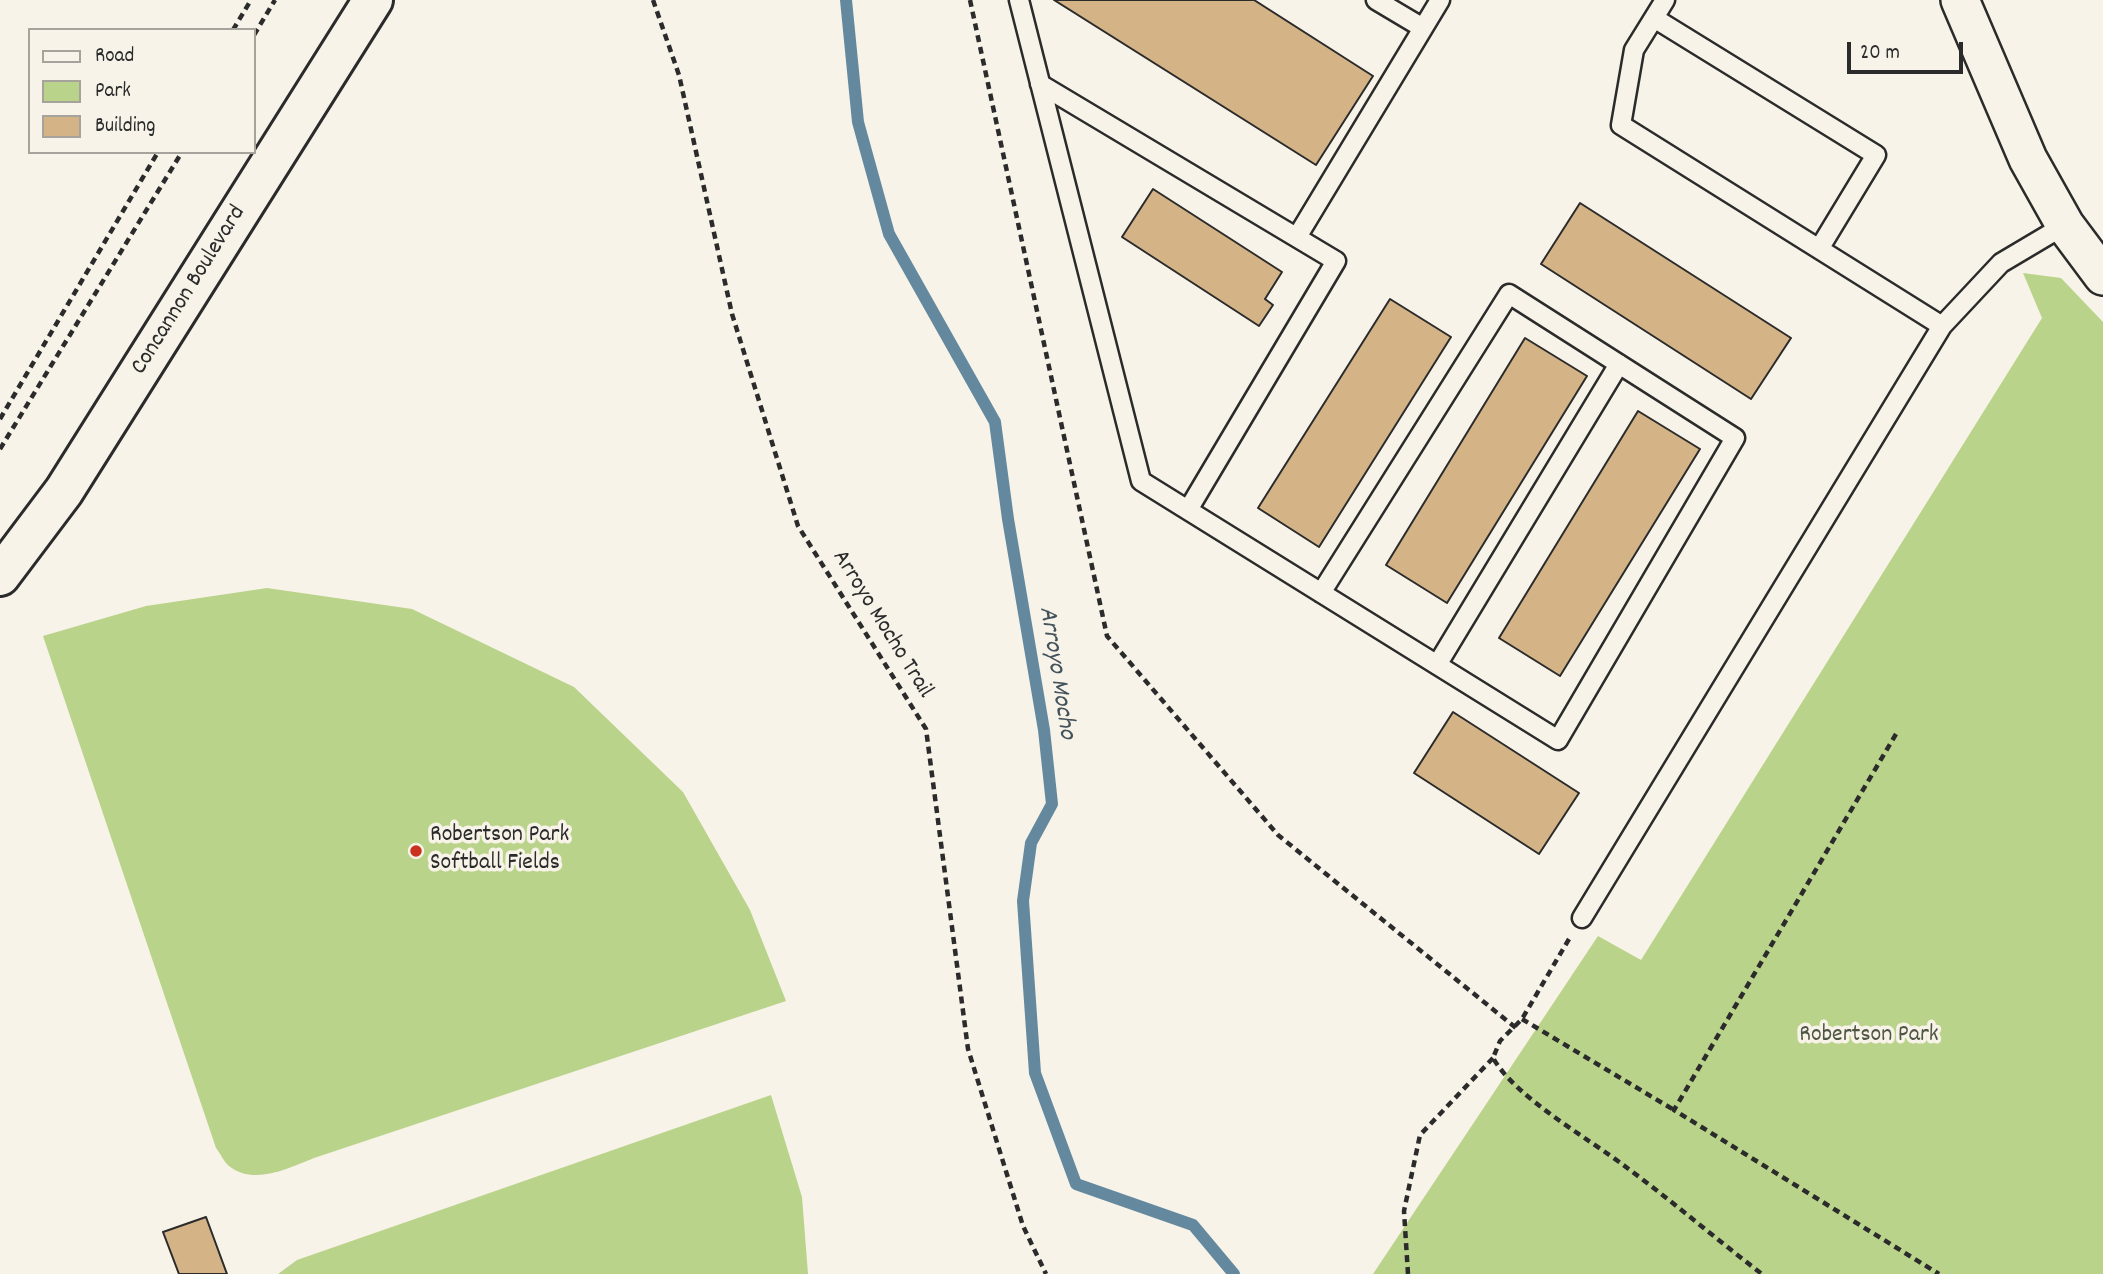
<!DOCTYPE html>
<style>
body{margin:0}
#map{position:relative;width:2103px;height:1274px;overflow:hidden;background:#f7f3e8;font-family:Dekko,sans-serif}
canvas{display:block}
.legend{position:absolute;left:28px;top:28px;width:228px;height:126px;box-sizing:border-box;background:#f7f3e8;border:2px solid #a5a39c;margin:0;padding:9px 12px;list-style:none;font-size:21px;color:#2b2b2b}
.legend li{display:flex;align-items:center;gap:14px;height:35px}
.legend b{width:35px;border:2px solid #a5a39c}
.scale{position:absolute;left:1847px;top:42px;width:116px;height:32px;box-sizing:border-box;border:4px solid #2b2b2b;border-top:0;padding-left:9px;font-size:21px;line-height:24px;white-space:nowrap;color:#2b2b2b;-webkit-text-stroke:5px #f7f3e8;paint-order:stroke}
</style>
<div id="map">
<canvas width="2103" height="1274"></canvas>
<ul class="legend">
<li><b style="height:9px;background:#f7f3e8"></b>Road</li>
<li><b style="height:19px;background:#bad38a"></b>Park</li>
<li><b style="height:19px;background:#d4b487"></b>Building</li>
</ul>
<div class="scale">20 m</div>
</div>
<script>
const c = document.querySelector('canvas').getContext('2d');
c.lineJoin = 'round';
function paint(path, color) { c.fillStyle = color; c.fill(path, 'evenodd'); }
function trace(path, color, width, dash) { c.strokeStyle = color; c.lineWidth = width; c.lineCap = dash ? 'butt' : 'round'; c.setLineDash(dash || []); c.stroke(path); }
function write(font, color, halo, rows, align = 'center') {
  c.font = font + ' Dekko,sans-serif'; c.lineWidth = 7; c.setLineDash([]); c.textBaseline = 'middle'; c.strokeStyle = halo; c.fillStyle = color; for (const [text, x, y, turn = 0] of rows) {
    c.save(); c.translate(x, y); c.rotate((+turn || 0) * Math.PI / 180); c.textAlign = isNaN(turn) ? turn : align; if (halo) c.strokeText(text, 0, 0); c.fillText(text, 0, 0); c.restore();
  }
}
const green = new Path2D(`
 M2023,273L2061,278L2103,322V1274H1373L1598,936L1641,960L2042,318Z
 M267,588L412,609L574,687L683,792L750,910L786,1001L314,1158C289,1168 254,1186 229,1166C224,1162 220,1153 216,1148L43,636L146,606Z
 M771,1095L802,1197L808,1274H278L297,1260Z`);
const stream = new Path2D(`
 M846,0L858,122L889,234L995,422L1008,519L1044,730L1052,804L1031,843L1023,901L1035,1073L1076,1184L1193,1225L1234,1274`);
const building = new Path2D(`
 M1054,0H1254L1373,76L1316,165Z
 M1153,189L1282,272L1265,299L1273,305L1259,326L1122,237Z
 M1580,203L1791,338L1751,399L1541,264Z
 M1390,299L1451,337L1319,547L1258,508Z
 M1525,338L1587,376L1447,603L1386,565Z
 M1638,411L1700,449L1560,676L1499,638Z
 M1453,712L1579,793L1539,854L1414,773Z
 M206,1217L227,1274H179L163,1232Z`);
const path = new Path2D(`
 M653,0L679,75L732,314L798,526L926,729L968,1049L1023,1226L1046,1274
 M970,0L1107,636L1278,835L1516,1028
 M233,30L251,0
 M254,35L275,0
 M0,419L158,152
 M0,449L182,152
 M1896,734L1674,1110L1939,1274
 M1569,939L1522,1019L1500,1041L1493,1058C1516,1098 1588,1138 1626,1167C1672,1201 1716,1239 1762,1274
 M1522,1019L1674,1110
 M1408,1274L1404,1211L1420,1135L1493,1058`);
const lane = new Path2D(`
 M1019,0L1141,481L1558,740L1735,438L1509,294L1321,593
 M1376,0L1423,28
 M1665,0L1634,50L1621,125L1942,326
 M1654,18L1876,155L1819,249
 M1040,84L1336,261L1188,510
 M1297,237L1440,0
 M1437,665L1619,364
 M1582,918L1942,326L2001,263L2065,225`);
const street = new Path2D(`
 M1960,0L2028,159L2065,225L2103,276`);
const secondary = new Path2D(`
 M0,576L64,491L373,0`);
const markers = [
 [416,851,7,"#c8321e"]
];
const streetNames = [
 ["Concannon Boulevard",190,291,-58],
 ["Arroyo Mocho Trail",881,625,58]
];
const poiNames = [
 ["Robertson Park",430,837],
 ["Softball Fields",430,865]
];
const parkNames = [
 ["Robertson Park",1869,1037]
];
const waterNames = [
 ["Arroyo Mocho",1055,673,81]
];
paint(green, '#bad38a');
trace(stream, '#64899e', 12);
paint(building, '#d4b487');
trace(building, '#2b2b2b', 2);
trace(lane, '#2b2b2b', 23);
trace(street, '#2b2b2b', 42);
trace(secondary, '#2b2b2b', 44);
trace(path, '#2b2b2b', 4.5, [7, 5]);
trace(lane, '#f7f3e8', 18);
trace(street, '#f7f3e8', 37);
trace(secondary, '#f7f3e8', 38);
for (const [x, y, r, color] of markers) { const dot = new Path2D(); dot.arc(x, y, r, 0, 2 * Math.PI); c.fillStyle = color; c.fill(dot); trace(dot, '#f7f3e8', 2.5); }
write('24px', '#2b2b2b', '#f7f3e8', streetNames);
write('24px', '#2b2b2b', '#f7f3e8', poiNames, 'left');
write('24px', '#4f5543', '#f7f3e8', parkNames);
write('italic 26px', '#43525b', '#f7f3e8', waterNames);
</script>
